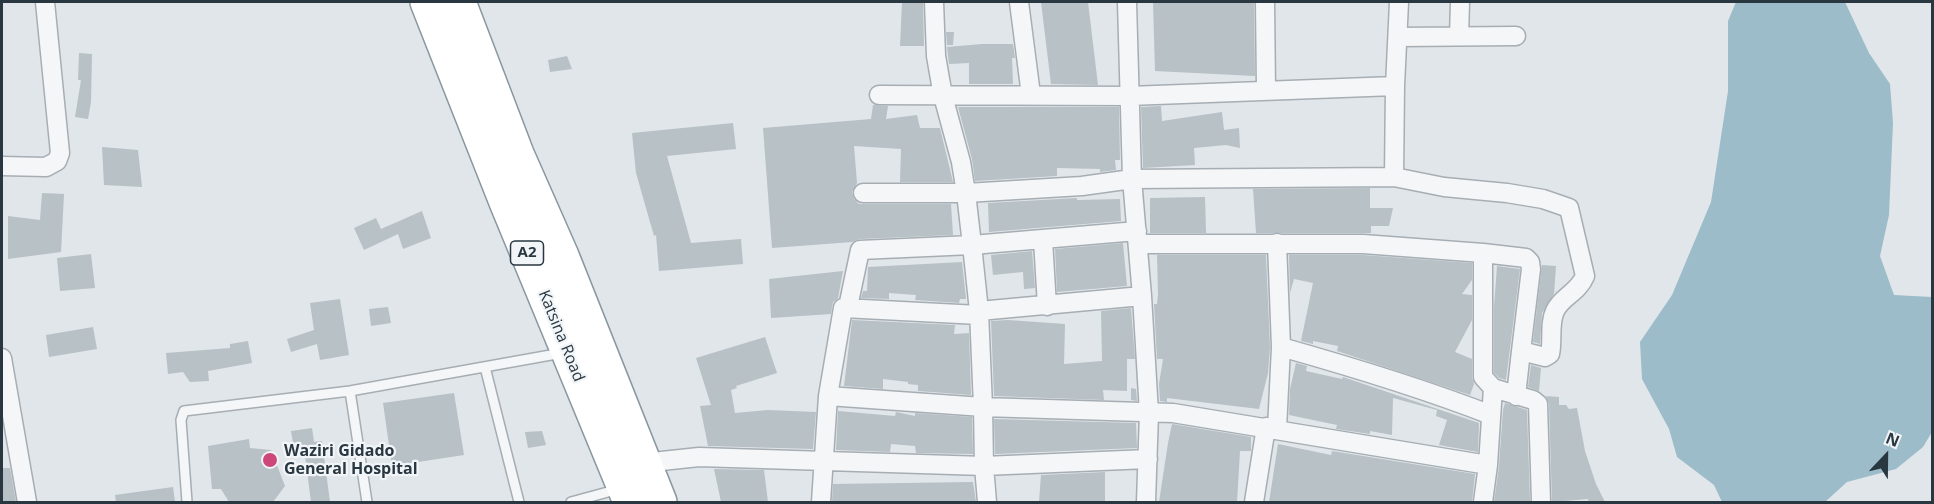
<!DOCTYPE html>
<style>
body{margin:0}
#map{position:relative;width:1934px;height:504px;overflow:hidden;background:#e1e6ea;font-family:"Open Sans",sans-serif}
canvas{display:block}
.frame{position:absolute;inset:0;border:3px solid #293741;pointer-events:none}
.north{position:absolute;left:1856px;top:426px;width:60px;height:60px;-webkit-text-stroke:4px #f1f5f7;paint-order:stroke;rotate:22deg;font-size:16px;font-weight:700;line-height:24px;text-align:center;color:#293741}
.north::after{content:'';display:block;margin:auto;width:21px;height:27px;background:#293741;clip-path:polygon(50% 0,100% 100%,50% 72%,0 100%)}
</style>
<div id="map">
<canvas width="1934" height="504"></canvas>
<div class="frame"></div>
<div class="north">N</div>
</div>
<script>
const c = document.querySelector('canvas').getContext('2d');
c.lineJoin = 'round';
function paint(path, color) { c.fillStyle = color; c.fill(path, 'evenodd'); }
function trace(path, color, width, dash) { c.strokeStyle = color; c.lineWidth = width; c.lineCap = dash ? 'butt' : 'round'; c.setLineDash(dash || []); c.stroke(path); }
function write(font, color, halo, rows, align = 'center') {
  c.font = font + ' "Open Sans",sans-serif'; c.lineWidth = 4.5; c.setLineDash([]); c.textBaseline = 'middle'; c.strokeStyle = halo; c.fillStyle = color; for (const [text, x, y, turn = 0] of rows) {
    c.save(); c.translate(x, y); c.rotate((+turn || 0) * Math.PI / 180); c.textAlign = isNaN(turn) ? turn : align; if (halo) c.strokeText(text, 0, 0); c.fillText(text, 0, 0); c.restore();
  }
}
const water = new Path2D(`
 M1736,2H1845L1869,53L1890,84L1893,123L1889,215L1880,256L1894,295L1932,297V432L1923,447L1896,469L1847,482L1825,502H1722L1714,485L1677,457L1669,429L1642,379L1640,342L1672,295L1711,202L1728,91V21Z`);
const building = new Path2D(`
 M902,2H923L924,46H900Z
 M1041,2H1088L1098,85L1051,84Z
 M1153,2H1254L1255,76L1155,71Z
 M946,32H954L953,45H947Z
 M982,44H1013L1015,58H1012L1013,84H969V63L949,64L947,47Z
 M79,53L92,54L91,102L88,119L75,117L81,80H78Z
 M567,56L572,69L550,72L548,60Z
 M873,105L888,106L886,119L917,115L920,128H940L953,182H900L901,149L854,146L857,183L852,192L854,199L859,204H951L953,235L860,239L852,242L772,248L763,128L871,119Z
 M1161,106L1162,121L1222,112L1224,130L1239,128L1240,148L1226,145L1194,148L1195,165L1143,168L1141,107Z
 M958,107H1119L1120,160H1115L1116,170L1100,172V169L1057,168V176L975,181L972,159Z
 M733,123L736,149L667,156L691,243L741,239L743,264L659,271L656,235L654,236L636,173L632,133Z
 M102,147L138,150L142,187L104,185Z
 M1370,188V208H1393L1389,226H1371V233H1256L1253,189Z
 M42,193L64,194L61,252L8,259V216L40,220Z
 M1205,197L1206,233H1150V198Z
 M1077,198V200L1120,199L1121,221L989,232L988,203Z
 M422,211L431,238L403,249L398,234L364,250L354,228L376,218L381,229Z
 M1123,243L1127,286L1057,292L1055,249Z
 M1032,251L1035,288L1024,289L1023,272L993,275L991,255Z
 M91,254L95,288L60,291L57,258Z
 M1157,255H1266L1270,347L1268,373L1259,409L1167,398V402L1160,401L1159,384L1163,359H1157L1154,304H1157L1158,294Z
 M1289,255H1363L1472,263V280L1462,294L1472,295V320L1455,352L1472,359V377L1474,384L1470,395L1337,351L1338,346L1313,341V344L1301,341L1313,283L1294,279L1290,293Z
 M962,262L966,299H960L959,303L915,300L916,295L889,293V299L861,298L863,291H867L868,267Z
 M1542,265L1556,266L1554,294L1542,313L1540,344L1533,342Z
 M1497,266L1520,269L1506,380L1499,378L1494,373V307Z
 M843,271L838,298L833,302L831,314L771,318L769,279Z
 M340,299L349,355L320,360L317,344L291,352L287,339L314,330L310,303Z
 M388,307L391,323L371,326L369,309Z
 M1131,308L1135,359H1127V391L1103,390L1104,400L994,396L991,321L1008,320L1065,324L1064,364L1102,361L1101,311Z
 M852,320L955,325L954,334L969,333L971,395L918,391V385L908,384V382L883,379V389L844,386Z
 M93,327L97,349L49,357L46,335Z
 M765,337L777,373L736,386L737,388L731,390L735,413L768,410L816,412L813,449L708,446L700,406L711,405L696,358Z
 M248,341L252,363L208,371L209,381L190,382L183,372L168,374L166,353L230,348V344Z
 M1296,363L1307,366L1306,371L1342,379L1343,377L1479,423L1478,452L1439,445L1447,420L1436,416L1437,410L1393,398L1392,435L1370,431V434L1336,429L1337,425L1289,415L1290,389Z
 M1531,365L1541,368L1539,391L1528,387Z
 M1131,388L1136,389L1137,401L1131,400Z
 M454,393L464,455L392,466L383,403Z
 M1546,396L1559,397V405H1566L1569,409L1577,408L1585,451L1596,484L1605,502H1589L1588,499L1552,502L1549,404Z
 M1505,403L1527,410L1530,502H1494L1499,466L1503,410Z
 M838,411L895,416L896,412L915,416V413L972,417L973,454L916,453L915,446L891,444L890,452L836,450Z
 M994,419L1136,423L1137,448L995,454Z
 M1172,424L1251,437V451H1240L1237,502H1159L1168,443Z
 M312,428L314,442L322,441L330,502H311L304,448L294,449L291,431Z
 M542,431L546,445L528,448L525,432Z
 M249,439L250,448L271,450L285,486L273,502H229L221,489H212L208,446Z
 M1278,444L1331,455L1332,451L1475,474L1472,502H1269Z
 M2,468H10L16,502H2Z
 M714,469L764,470L768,502H721Z
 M1105,472V502H1039L1041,475Z
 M973,482L976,502H832L833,484Z
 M173,487L175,502H116L115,495Z`);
const lane = new Path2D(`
 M485,367L519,502
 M350,391L367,502
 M187,502L181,420L184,411L350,391L562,353
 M571,502L619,489`);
const street = new Path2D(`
 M934,2L936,56L943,96L961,162L966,193L1082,186L1132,179L1394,177L1444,187L1507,193L1543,199L1569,208L1585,276C1578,293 1561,297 1555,311C1549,323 1553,341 1550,354L1545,357L1521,351L1516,396
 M1019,2L1031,95
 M1127,2L1132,179L1142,296L1149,413L1146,502
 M1265,2L1266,90
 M1459,36L1460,2
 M1398,37L1516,36
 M879,95L1129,96L1395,86
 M2,166L46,167L57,161L60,153L45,2
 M1394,177L1395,86L1399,2
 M863,193H966L972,245L1137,231
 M1043,240L1047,306
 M1138,244H1363L1483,253
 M843,308L979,315
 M979,311L1142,296
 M1281,347C1352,367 1422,388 1491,415
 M2,358L27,502
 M1493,388L1483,377V253L1526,258L1530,262L1531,269L1521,351
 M1277,429L1281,347L1277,243
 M643,463L699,457L984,466L1148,459
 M821,502L828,396L983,407L979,311L972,245L860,250L848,307L843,308L828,396
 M987,502L984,466L983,407L1173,413L1488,465L1493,388L1533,400L1538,404L1541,502
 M1254,502L1266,427
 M1483,502L1488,465`);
const highway = new Path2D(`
 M427,2L506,202L630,502
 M459,2L517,154L562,256L660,502`);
const markers = [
 [270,460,8,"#ce4779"]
];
const shields = [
 [527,253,33]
];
const shieldNames = [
 ["A2",527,253]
];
const streetNames = [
 ["Katsina Road",561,336,68]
];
const poiNames = [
 ["Waziri Gidado",284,451],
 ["General Hospital",284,469]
];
paint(water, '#9cbcc9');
paint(building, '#b8c1c6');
trace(lane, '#a6aeb4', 12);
trace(street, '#a6aeb4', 21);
trace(highway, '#8897a0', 36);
trace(lane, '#f4f6f8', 9);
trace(street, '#f4f6f8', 18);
trace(highway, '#fff', 33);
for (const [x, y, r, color] of markers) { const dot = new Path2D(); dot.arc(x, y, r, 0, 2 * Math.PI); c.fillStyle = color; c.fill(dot); trace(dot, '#f1f5f7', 2); }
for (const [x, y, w] of shields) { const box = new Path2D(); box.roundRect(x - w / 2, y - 12, w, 24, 4.5); c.fillStyle = '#f1f5f7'; c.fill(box); trace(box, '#293741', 1.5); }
write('bold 15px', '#293741', null, shieldNames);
write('16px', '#293741', '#f1f5f7', streetNames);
write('bold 16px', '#293741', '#f1f5f7', poiNames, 'left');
</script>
